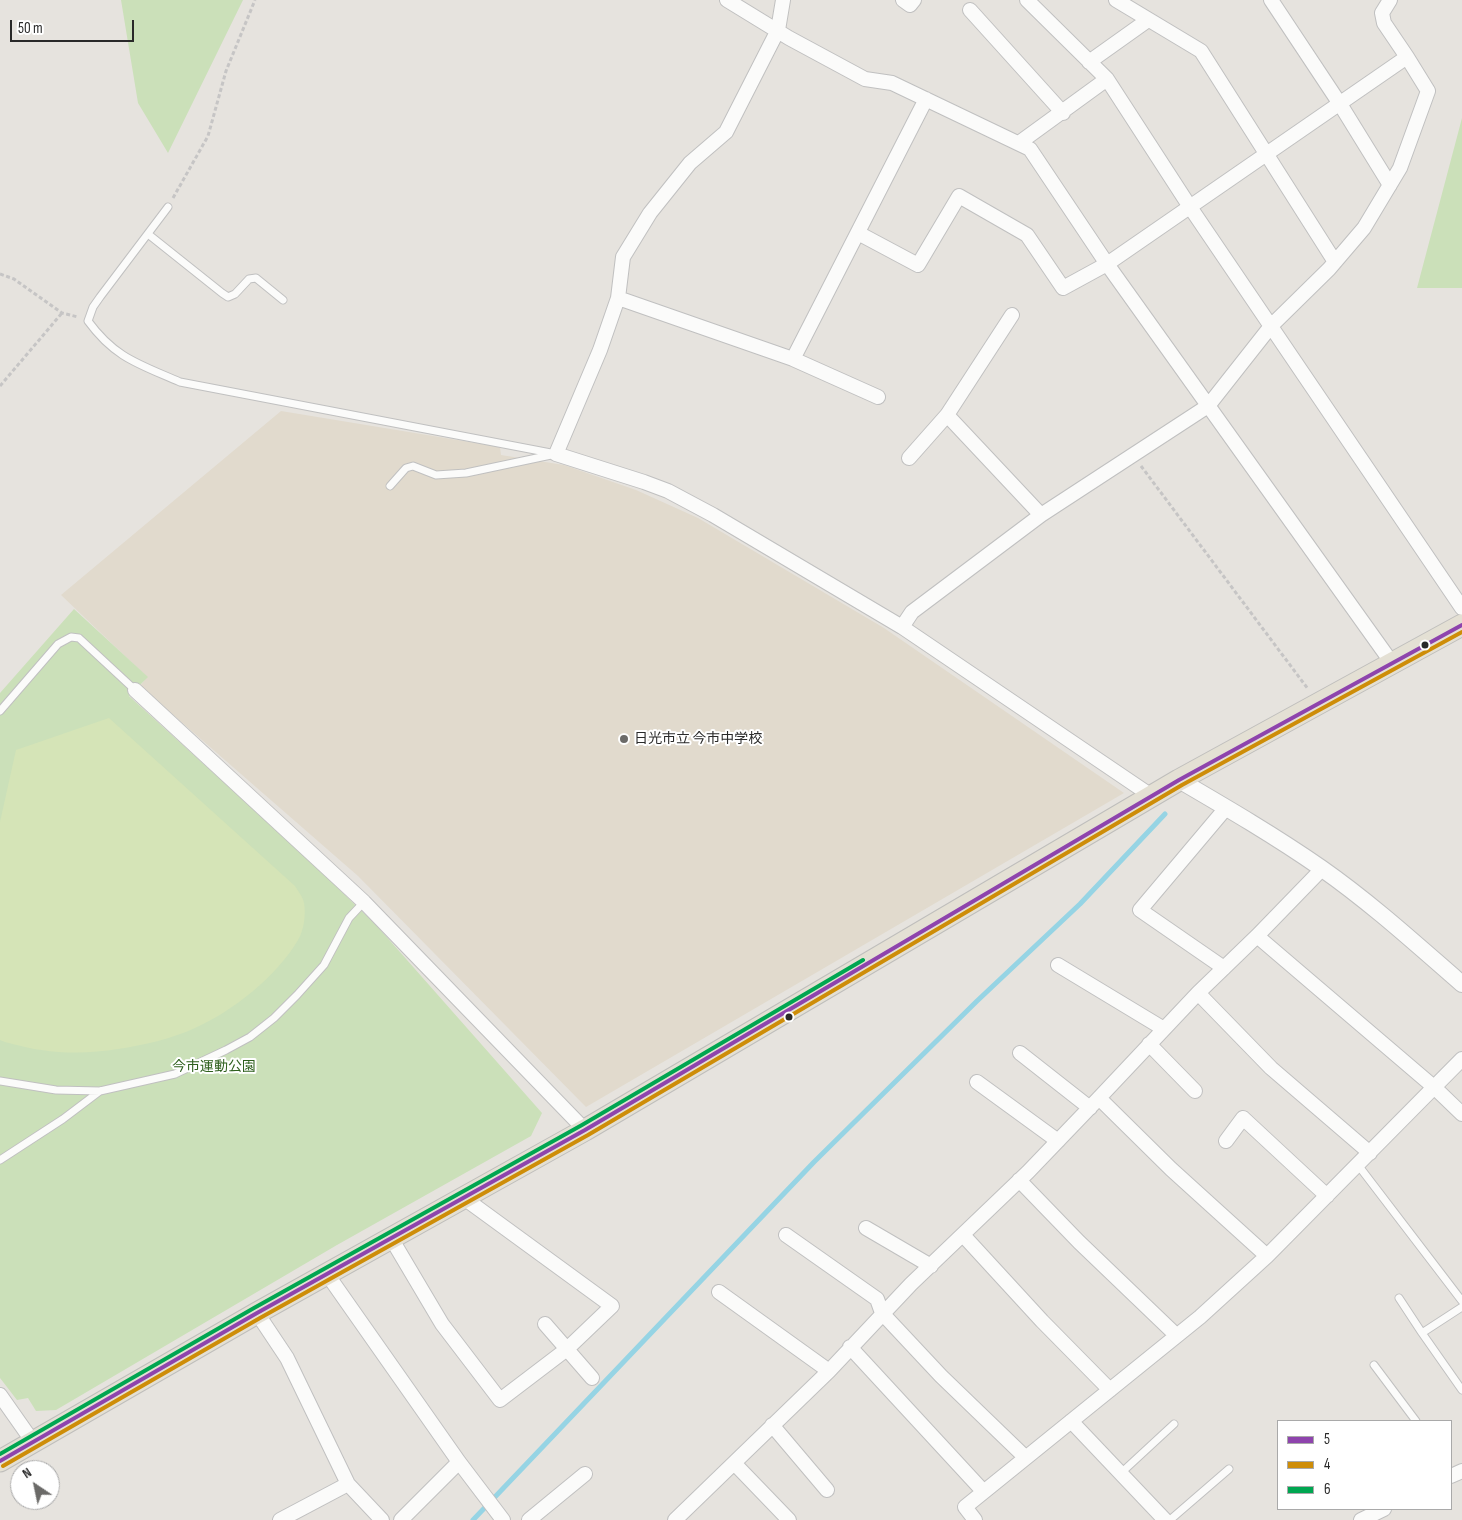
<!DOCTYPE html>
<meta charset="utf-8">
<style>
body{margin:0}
#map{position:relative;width:1462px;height:1520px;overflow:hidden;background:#e6e3de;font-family:"Sofia Sans Condensed",sans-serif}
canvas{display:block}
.legend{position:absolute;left:1277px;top:1420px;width:175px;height:90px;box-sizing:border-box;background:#fff;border:1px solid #a9a9a9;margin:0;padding:6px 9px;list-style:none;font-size:15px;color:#292929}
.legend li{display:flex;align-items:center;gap:10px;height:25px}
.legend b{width:25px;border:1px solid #a9a9a9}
.north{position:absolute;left:10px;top:1460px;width:50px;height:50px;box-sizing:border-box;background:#fff;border:1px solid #a9a9a9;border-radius:50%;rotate:326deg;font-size:14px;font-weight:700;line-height:20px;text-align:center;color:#292929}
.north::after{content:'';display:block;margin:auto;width:18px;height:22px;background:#6b6a68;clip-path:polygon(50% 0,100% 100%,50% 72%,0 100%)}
.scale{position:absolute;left:10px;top:20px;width:124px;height:22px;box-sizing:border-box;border:2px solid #292929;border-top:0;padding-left:6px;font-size:15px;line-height:18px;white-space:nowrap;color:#292929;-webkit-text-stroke:4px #fff;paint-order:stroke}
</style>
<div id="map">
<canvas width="1462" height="1520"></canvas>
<ul class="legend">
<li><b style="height:6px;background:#8e44ad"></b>5</li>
<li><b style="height:6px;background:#ce8d08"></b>4</li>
<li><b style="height:6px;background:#00a651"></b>6</li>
</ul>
<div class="north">N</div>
<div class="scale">50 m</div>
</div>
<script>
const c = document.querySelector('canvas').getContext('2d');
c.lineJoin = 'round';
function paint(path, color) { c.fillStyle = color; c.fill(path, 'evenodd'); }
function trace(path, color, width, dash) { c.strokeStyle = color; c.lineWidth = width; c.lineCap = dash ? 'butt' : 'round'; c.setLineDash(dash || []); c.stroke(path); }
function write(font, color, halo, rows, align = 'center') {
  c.font = font + ' "Sofia Sans Condensed","Noto Sans JP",sans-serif'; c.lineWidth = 4; c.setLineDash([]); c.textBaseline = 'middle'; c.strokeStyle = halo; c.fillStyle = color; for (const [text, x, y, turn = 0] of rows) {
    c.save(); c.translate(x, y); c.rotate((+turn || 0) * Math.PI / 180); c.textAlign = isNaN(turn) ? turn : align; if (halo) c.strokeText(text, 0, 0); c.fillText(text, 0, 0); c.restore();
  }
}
const education = new Path2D(`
 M281,411L500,447L501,455L564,465L636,490L698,518L884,628L1124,793L586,1107L358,876L140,686L147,677L61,595Z`);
const green = new Path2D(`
 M121,0H243L168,153L138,103Z
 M1462,118V288H1417Z
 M74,609L148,677L129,696L308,859L377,926L542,1113L531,1136L337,1245L56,1410L36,1411L28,1398L17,1400L0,1378V693Z`);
const pitch = new Path2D(`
 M109,718L295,886C298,891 303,897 304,903C306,914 304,930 298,940C277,976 233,1011 195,1028C171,1039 144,1045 118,1049C94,1053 67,1054 42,1050C30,1049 18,1045 5,1042L0,1040V822L16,750Z`);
const stream = new Path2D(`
 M473,1520L814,1162L977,1001L1080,904L1165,814`);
const path = new Path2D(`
 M173,198L208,136L226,71L255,0
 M0,274L14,279L62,313L78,317
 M0,386L62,313
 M1141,466L1308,689`);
const service = new Path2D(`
 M168,207L100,297L93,307L88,321C115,358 139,364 180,382L556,454
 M148,234L222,293L228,297L235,294L249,279L256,278L283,300
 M390,486L406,468L413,466L436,475L466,473L551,455
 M0,711L58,644L71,637L79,638L135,690
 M0,1081L56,1090L100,1091L175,1074L226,1050L250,1037L274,1018L297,995L324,965L349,918L364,902
 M0,1160L63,1119L100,1091
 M1358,1165L1462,1301
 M1399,1298L1422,1333
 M1462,1307L1422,1333L1462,1390
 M1374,1365L1416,1421
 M1121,1473L1174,1424
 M1170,1520L1229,1469`);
const minor = new Path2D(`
 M727,0L789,38L865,79L892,83L1030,149L1107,264L1392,663
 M783,0L778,30L726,132L690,163L650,213L623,257L618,298L600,350L556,454L644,482L668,491L713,515L902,627L1153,797
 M903,0L910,5L914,0
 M1027,0L1107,79L1190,207L1462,608
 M1116,0L1201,51L1335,262
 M1271,0L1340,104L1390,185
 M970,10L1063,113
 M1089,62L1148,20
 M1019,143L1107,79
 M858,233L918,265L959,196L1027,235L1063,288L1107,264L1407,57L1384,23L1382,13L1390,0
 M618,298L793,359L878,397
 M793,359L926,99
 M947,415L1041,515
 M909,458L947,415L1012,315
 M902,627L912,612L1041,515L1208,406L1271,326L1329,269L1364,228L1400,168L1428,91L1407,57
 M135,690L364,902L585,1130
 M1257,936L1435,1088L1462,1114
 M1058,965L1164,1029
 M1224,968L1140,910L1226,808
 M1198,993L1271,1068L1370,1153
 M1149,1044L1195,1091
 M1020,1053L1090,1108
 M977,1082L1058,1141
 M1099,1098L1171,1169L1267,1256
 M1226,1141L1243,1118L1327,1196
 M1019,1180L1079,1242L1176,1335
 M866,1228L931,1266
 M786,1235L877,1299L882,1313L941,1376L1025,1457
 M963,1235L1042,1321L1110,1390
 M391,1238L442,1324L500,1400L567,1349L612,1306L464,1198
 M327,1274L459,1462L503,1520
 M719,1292L829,1371
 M257,1313L287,1358L348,1484L382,1520
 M545,1324L592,1378
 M850,1347L983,1491
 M0,1395L33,1442
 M1071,1421L1165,1520
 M772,1425L827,1490
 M734,1463L789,1520
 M1451,1476L1462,1471
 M280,1520L348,1484
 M401,1520L459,1462
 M529,1520L585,1474
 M675,1520L829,1371L911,1284L1028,1172L1099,1098L1198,993L1257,936L1322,869
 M975,1520L965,1507L1200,1317L1267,1256L1462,1059
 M1361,1520L1384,1509`);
const tertiary = new Path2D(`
 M1179,780C1227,808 1275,836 1321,868C1371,903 1416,944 1462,984`);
const primary = new Path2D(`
 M0,1461L257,1313L585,1130L1179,780L1462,625`);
const bus1 = new Path2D(`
 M0,1461L257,1313L585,1130L1179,780L1462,625`);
const bus2 = new Path2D(`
 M3,1466L260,1318L588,1135L1182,785L1462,632`);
const bus3 = new Path2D(`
 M0,1454L254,1308L582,1125L863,960`);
const markers = [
 [1425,645,4.5,"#292929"],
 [624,739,5,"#6b6a68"],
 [789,1017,4.5,"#292929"]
];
const poiNames = [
 ["日光市立 今市中学校",634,739]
];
const parkNames = [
 ["今市運動公園",214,1067]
];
paint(education, '#e1dacd');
paint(green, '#cbe0b9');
paint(pitch, '#d5e4b7');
trace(stream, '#96d4e4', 5);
trace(service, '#c0c0c0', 9);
trace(minor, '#c0c0c0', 16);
trace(tertiary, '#c0c0c0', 18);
trace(primary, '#bfbebc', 23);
trace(path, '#c6c5c5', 3, [4, 2.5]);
trace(service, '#fbfbfa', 7);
trace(minor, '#fbfbfa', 14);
trace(tertiary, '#fbfbfa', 16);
trace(primary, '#e4e0d4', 21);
trace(bus1, '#8e44ad', 4);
trace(bus2, '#ce8d08', 4);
trace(bus3, '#00a651', 4);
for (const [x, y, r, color] of markers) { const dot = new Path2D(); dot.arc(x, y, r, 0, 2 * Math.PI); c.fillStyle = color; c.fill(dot); trace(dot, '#fff', 2); }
write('14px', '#292929', '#fff', poiNames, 'left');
write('14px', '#2f601e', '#fff', parkNames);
</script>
